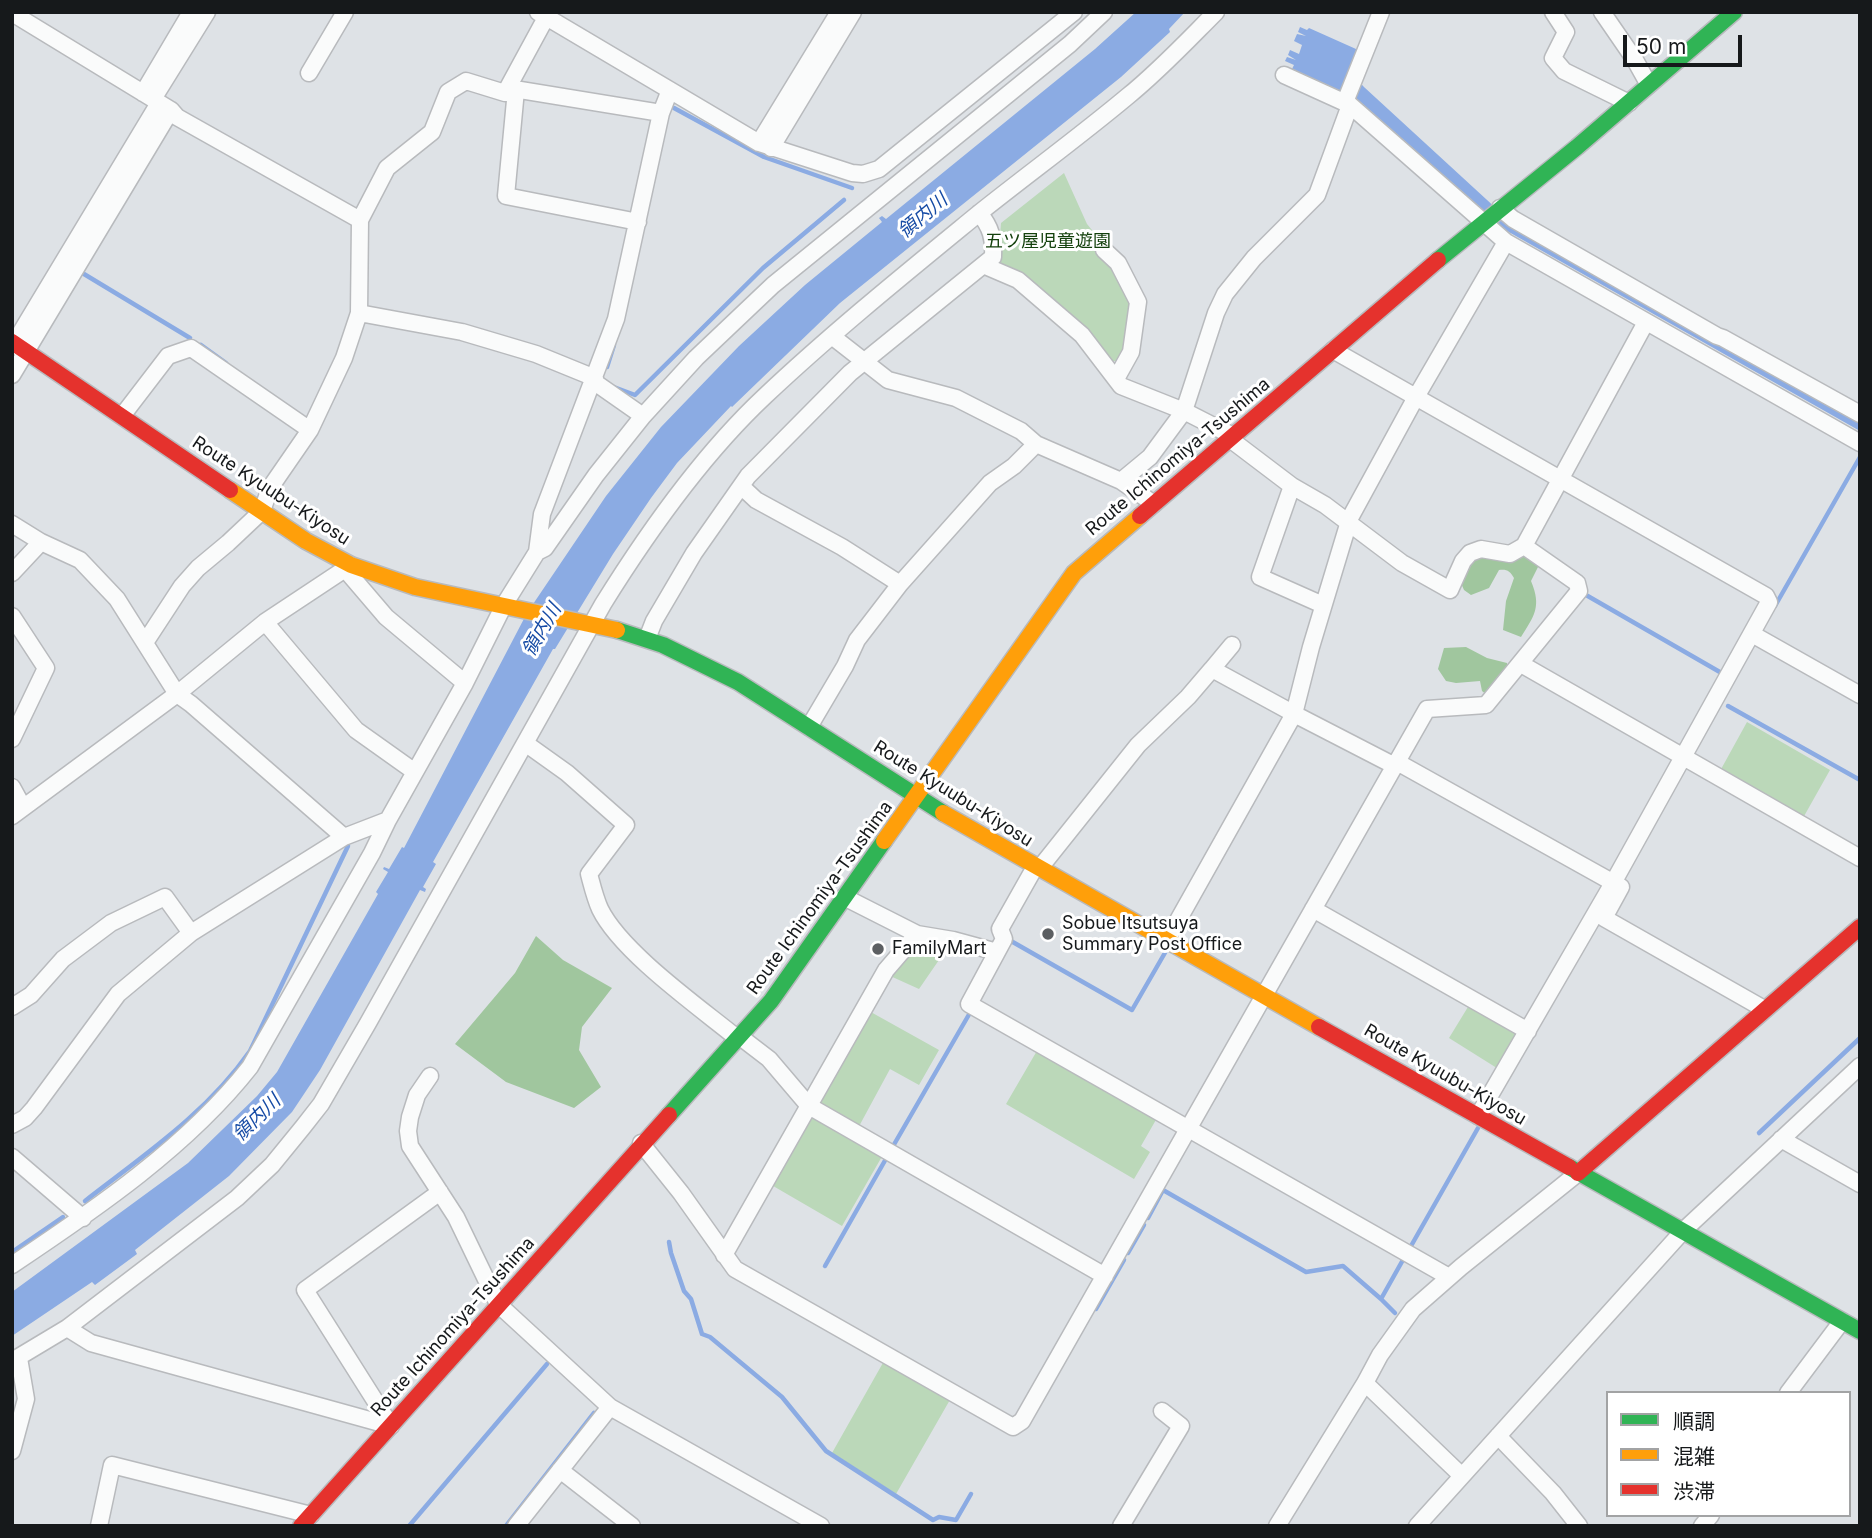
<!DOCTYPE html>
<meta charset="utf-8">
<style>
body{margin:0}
#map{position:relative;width:1872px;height:1538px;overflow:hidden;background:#dee2e6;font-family:Inter,"Noto Sans JP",sans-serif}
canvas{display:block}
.frame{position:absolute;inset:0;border:14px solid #16191b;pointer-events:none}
.legend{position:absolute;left:1606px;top:1391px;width:245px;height:126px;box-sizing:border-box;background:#fff;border:2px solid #a2a3a4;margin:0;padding:9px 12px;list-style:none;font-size:21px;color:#16191b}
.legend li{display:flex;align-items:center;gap:14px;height:35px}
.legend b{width:35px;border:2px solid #a2a3a4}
.scale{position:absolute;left:1623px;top:35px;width:119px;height:32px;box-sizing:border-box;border:4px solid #16191b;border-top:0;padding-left:9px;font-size:21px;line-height:24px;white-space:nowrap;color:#16191b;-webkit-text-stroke:5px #fff;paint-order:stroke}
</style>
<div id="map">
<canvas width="1872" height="1538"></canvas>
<div class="frame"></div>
<ul class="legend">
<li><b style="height:9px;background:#30b455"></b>順調</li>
<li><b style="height:9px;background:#ff9f0a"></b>混雑</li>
<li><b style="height:9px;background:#e5322d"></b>渋滞</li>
</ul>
<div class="scale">50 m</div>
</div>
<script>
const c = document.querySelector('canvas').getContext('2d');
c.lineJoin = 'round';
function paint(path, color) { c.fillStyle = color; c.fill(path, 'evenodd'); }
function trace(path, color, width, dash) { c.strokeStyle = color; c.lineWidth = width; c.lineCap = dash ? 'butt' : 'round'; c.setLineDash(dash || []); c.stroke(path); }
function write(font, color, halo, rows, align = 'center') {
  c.font = font + ' Inter,"Noto Sans JP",sans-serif'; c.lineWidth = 6; c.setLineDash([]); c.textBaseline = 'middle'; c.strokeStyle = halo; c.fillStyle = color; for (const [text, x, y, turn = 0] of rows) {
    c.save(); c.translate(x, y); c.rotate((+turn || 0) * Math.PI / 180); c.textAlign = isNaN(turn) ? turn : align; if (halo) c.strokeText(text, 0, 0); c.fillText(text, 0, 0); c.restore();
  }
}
const green = new Path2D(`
 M1064,173L1087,224L1105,246L1131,298L1133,314L1120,361H1109L1085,328L1018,271L998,262L1001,223Z
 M1747,722L1830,770L1803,818L1720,771Z
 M920,938L950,944L919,989L888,975Z
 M1471,1002L1519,1029L1500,1070L1449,1038Z
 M869,1011L939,1050L919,1085L890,1069L857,1130L816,1103Z
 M1038,1049L1157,1118L1141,1146L1150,1152L1134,1179L1006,1104Z
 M809,1113L884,1153L842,1226L768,1183Z
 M884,1361L951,1398L896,1494L832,1453Z`);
const forest = new Path2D(`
 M1521,553L1539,565L1531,581C1542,607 1534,616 1521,637L1503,630L1506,601L1514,578C1510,571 1507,569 1499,570L1489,588L1471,595L1464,590L1460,581C1471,548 1492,554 1521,553Z
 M1466,647L1487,658L1507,663V669L1488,696L1482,691L1480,681L1456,683L1446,681L1438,669L1444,648Z
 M536,936L563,960L612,988L582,1027L579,1050L601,1087L574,1108L506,1082L455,1044L515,973Z`);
const water = new Path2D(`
 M1136,12H1185L1169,29L1170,32L1121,77L840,303L732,407L731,406L677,463L651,498L613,554L555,649H553L433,862L436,864L423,887L426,889L425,892L420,890L320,1070L292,1112L229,1176L135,1250L137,1254L95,1285L92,1282L12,1336V1292L188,1163L257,1096L277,1072L378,894L376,892L388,872L383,869L384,867L389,869L402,847L404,848L527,613L606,496L661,427L739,346L805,285L882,222L879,218L882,216L886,219L1095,49Z
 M1300,27L1307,30L1309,28L1356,49L1358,53L1350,72L1364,87L1511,222L1860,420V431L1507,231L1358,100L1292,69L1294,65L1285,61L1287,57L1296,60L1288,55L1290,50L1299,54L1302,45L1294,41L1297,34L1306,36L1298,32Z`);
const stream = new Path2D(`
 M674,108L764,157L852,188
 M79,271L190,338
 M201,345L226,363
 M607,367L614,345
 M611,386L635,395L763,268L844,200
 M1586,595L1725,675
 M1775,606L1860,457
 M1728,706L1860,780
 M1008,945L1011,941L1132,1010L1166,951
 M1759,1133L1860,1038
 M892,1148L971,1011
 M85,1201C144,1155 206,1114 250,1051L348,846
 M1148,1218L1163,1190L1306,1272L1343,1266L1381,1299L1404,1258
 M669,1242L671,1253L684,1291L691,1299L702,1334L710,1337L782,1397L826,1451L933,1520L939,1517L956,1520L971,1494
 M1411,1246L1478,1128
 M12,1252L63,1217
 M1128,1253L1144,1225
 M825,1266L887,1157
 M1381,1299L1395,1313
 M1096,1309L1124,1260
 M409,1526L547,1364
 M506,1526L594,1413`);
const street = new Path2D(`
 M538,12L759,143L852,173L863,174L879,169L1074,12
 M1553,12L1566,32L1553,58L1564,71L1629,103
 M1602,12L1635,60L1649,85
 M12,13L171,110L177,117L360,220
 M309,73L345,12
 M1284,75L1350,105L1506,242L1860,443
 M508,88L661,113
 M516,90L506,196L638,222
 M143,93L191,12
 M153,99L207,12
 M1345,102L1381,12
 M759,143L839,12
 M771,148L853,12
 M1500,208L1513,219L1717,336L1723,338L1860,414
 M1104,250L1118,263L1138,302L1131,352L1116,379
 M983,265L1018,280L1082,335L1121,386L1184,411L1150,457L1121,481
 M359,313L462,332L536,354L595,378
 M833,337L888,380L956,398L1021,431L1036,444
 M12,347L159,103
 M1333,350L1766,596L1769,602L1613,883L1478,1116
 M12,375L171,110
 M593,381L643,416
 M122,416L168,356L191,348L310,430
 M1233,436L1184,411L1216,313L1225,294L1254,258L1317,195L1350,105
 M1230,439L1292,486L1325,505L1402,563L1450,590L1463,561L1470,553L1481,549L1510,554L1524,546
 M741,486L756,500L842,547L900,584
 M1292,486L1260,577L1323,605
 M12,524L41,542L80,560L117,599L177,694L191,704L344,837
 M537,552L542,514L616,319L661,113L670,90
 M345,569L386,617L465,683
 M12,573L41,542
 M12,616L46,668L12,739
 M265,622L356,730L415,772
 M1752,634L1860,695
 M647,639L654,621L694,553L748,476L850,373L993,257C994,239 991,227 979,213
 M146,641L182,586L198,568L228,543L262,511L270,488L310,430L344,358L359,313L360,220L387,168L432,132L448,92L466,81L505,93L549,12
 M1521,664L1860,858
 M1212,669L1232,645
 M809,727L845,666L857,640L900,584L990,483L1014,466L1036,444L1121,481L1154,504
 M525,743L567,773L626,825L589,874C592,885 595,898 600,909C621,952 699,1007 737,1038
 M1397,762L1621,887L1604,918L1764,1009
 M12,787L23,807
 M12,816L177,694L265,622L351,565
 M1035,867L1000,929L1004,939L969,1004L1449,1277
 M1039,869L1138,745L1188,697L1212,669L1300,717L1395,766
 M844,897L917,934L953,940L997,952
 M1313,909L1528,1031
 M1167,940L1294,714L1311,647L1350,518L1416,397L1506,242
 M12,1007L31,995L63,959L111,923L165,897L191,933
 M739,1036L769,1059L809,1106L1105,1276
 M430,1076L417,1095L410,1117L408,1131L410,1146L456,1217L498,1304L610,1407L821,1526
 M12,1125L25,1118L34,1108L118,994L191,933L344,837L388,820L465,683L504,605L537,552L545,548L596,475L643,416L696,358L773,285L1070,44L1104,12
 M1781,1139L1860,1184
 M641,1143L681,1193L735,1269L1013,1427L1022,1421L1427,709L1486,705L1579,591L1577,583L1524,546L1646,322
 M12,1157L83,1218
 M724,1255L886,970L917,934
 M12,1265C96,1209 188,1146 250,1067L372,853L388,820
 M67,1328L91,1343L391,1426
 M12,1361L67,1328L237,1198L272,1165L303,1127L321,1104L368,1023L603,604C649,530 702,455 765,396C833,332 906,273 978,214C1028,174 1079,137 1128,96C1159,71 1187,41 1216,12
 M1365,1383L1462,1476
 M1788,1393L1842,1321
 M391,1426L305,1290L440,1192
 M1498,1436L1553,1493L1579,1526
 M12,1451L26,1399L19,1358
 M560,1470L632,1526
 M99,1526L112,1465L311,1515
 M516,1526L610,1407
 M1121,1526L1181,1426L1162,1411
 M1277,1526L1365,1383L1380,1355L1413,1309L1461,1267L1578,1173
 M1417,1526L1683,1231L1860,1066
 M1702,1526L1711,1515`);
const fast = new Path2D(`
 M1438,260L1577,147L1734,12
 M617,630L663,645L738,682L943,813
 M669,1115L771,1001L884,841
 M1569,1167L1860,1331`);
const slow = new Path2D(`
 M230,490L306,541L351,565L415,587L617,630
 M943,813L1319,1027
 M884,841L1074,573L1140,516`);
const jam = new Path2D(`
 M12,342L230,490
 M1140,516L1438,260
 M1319,1027L1569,1167
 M1578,1173L1860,927
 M301,1526L669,1115`);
const markers = [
 [1048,934,7,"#5c5f62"],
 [878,949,7,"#5c5f62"]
];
const parkNames = [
 ["五ツ屋児童遊園",1048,242]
];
const streetNames = [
 ["Route Ichinomiya-Tsushima",1178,457,-40],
 ["Route Kyuubu-Kiyosu",271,491,33],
 ["Route Kyuubu-Kiyosu",953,794,32],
 ["Route Ichinomiya-Tsushima",820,898,-54],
 ["Route Kyuubu-Kiyosu",1445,1075,30],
 ["Route Ichinomiya-Tsushima",453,1327,-48]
];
const poiNames = [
 ["Sobue Itsutsuya",1062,924],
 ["Summary Post Office",1062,945],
 ["FamilyMart",892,949]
];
const waterNames = [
 ["領内川",923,216,-40],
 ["領内川",542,630,-60],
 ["領内川",257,1118,-44]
];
paint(green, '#bbd8b9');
paint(forest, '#a0c69e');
paint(water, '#8babe3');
trace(stream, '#8babe3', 4.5);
trace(street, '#b8babd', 19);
trace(fast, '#b8babd', 19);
trace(slow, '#b8babd', 19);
trace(jam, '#b8babd', 19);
trace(street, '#fafbfb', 16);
trace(fast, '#30b455', 16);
trace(slow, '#ff9f0a', 16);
trace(jam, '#e5322d', 16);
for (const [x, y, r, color] of markers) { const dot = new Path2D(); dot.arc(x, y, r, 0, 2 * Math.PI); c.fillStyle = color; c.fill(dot); trace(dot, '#fff', 2.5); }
write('18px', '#14410d', '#fff', parkNames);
write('18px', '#16191b', '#fff', streetNames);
write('18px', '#16191b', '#fff', poiNames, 'left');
write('italic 19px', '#164ba5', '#fff', waterNames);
</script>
